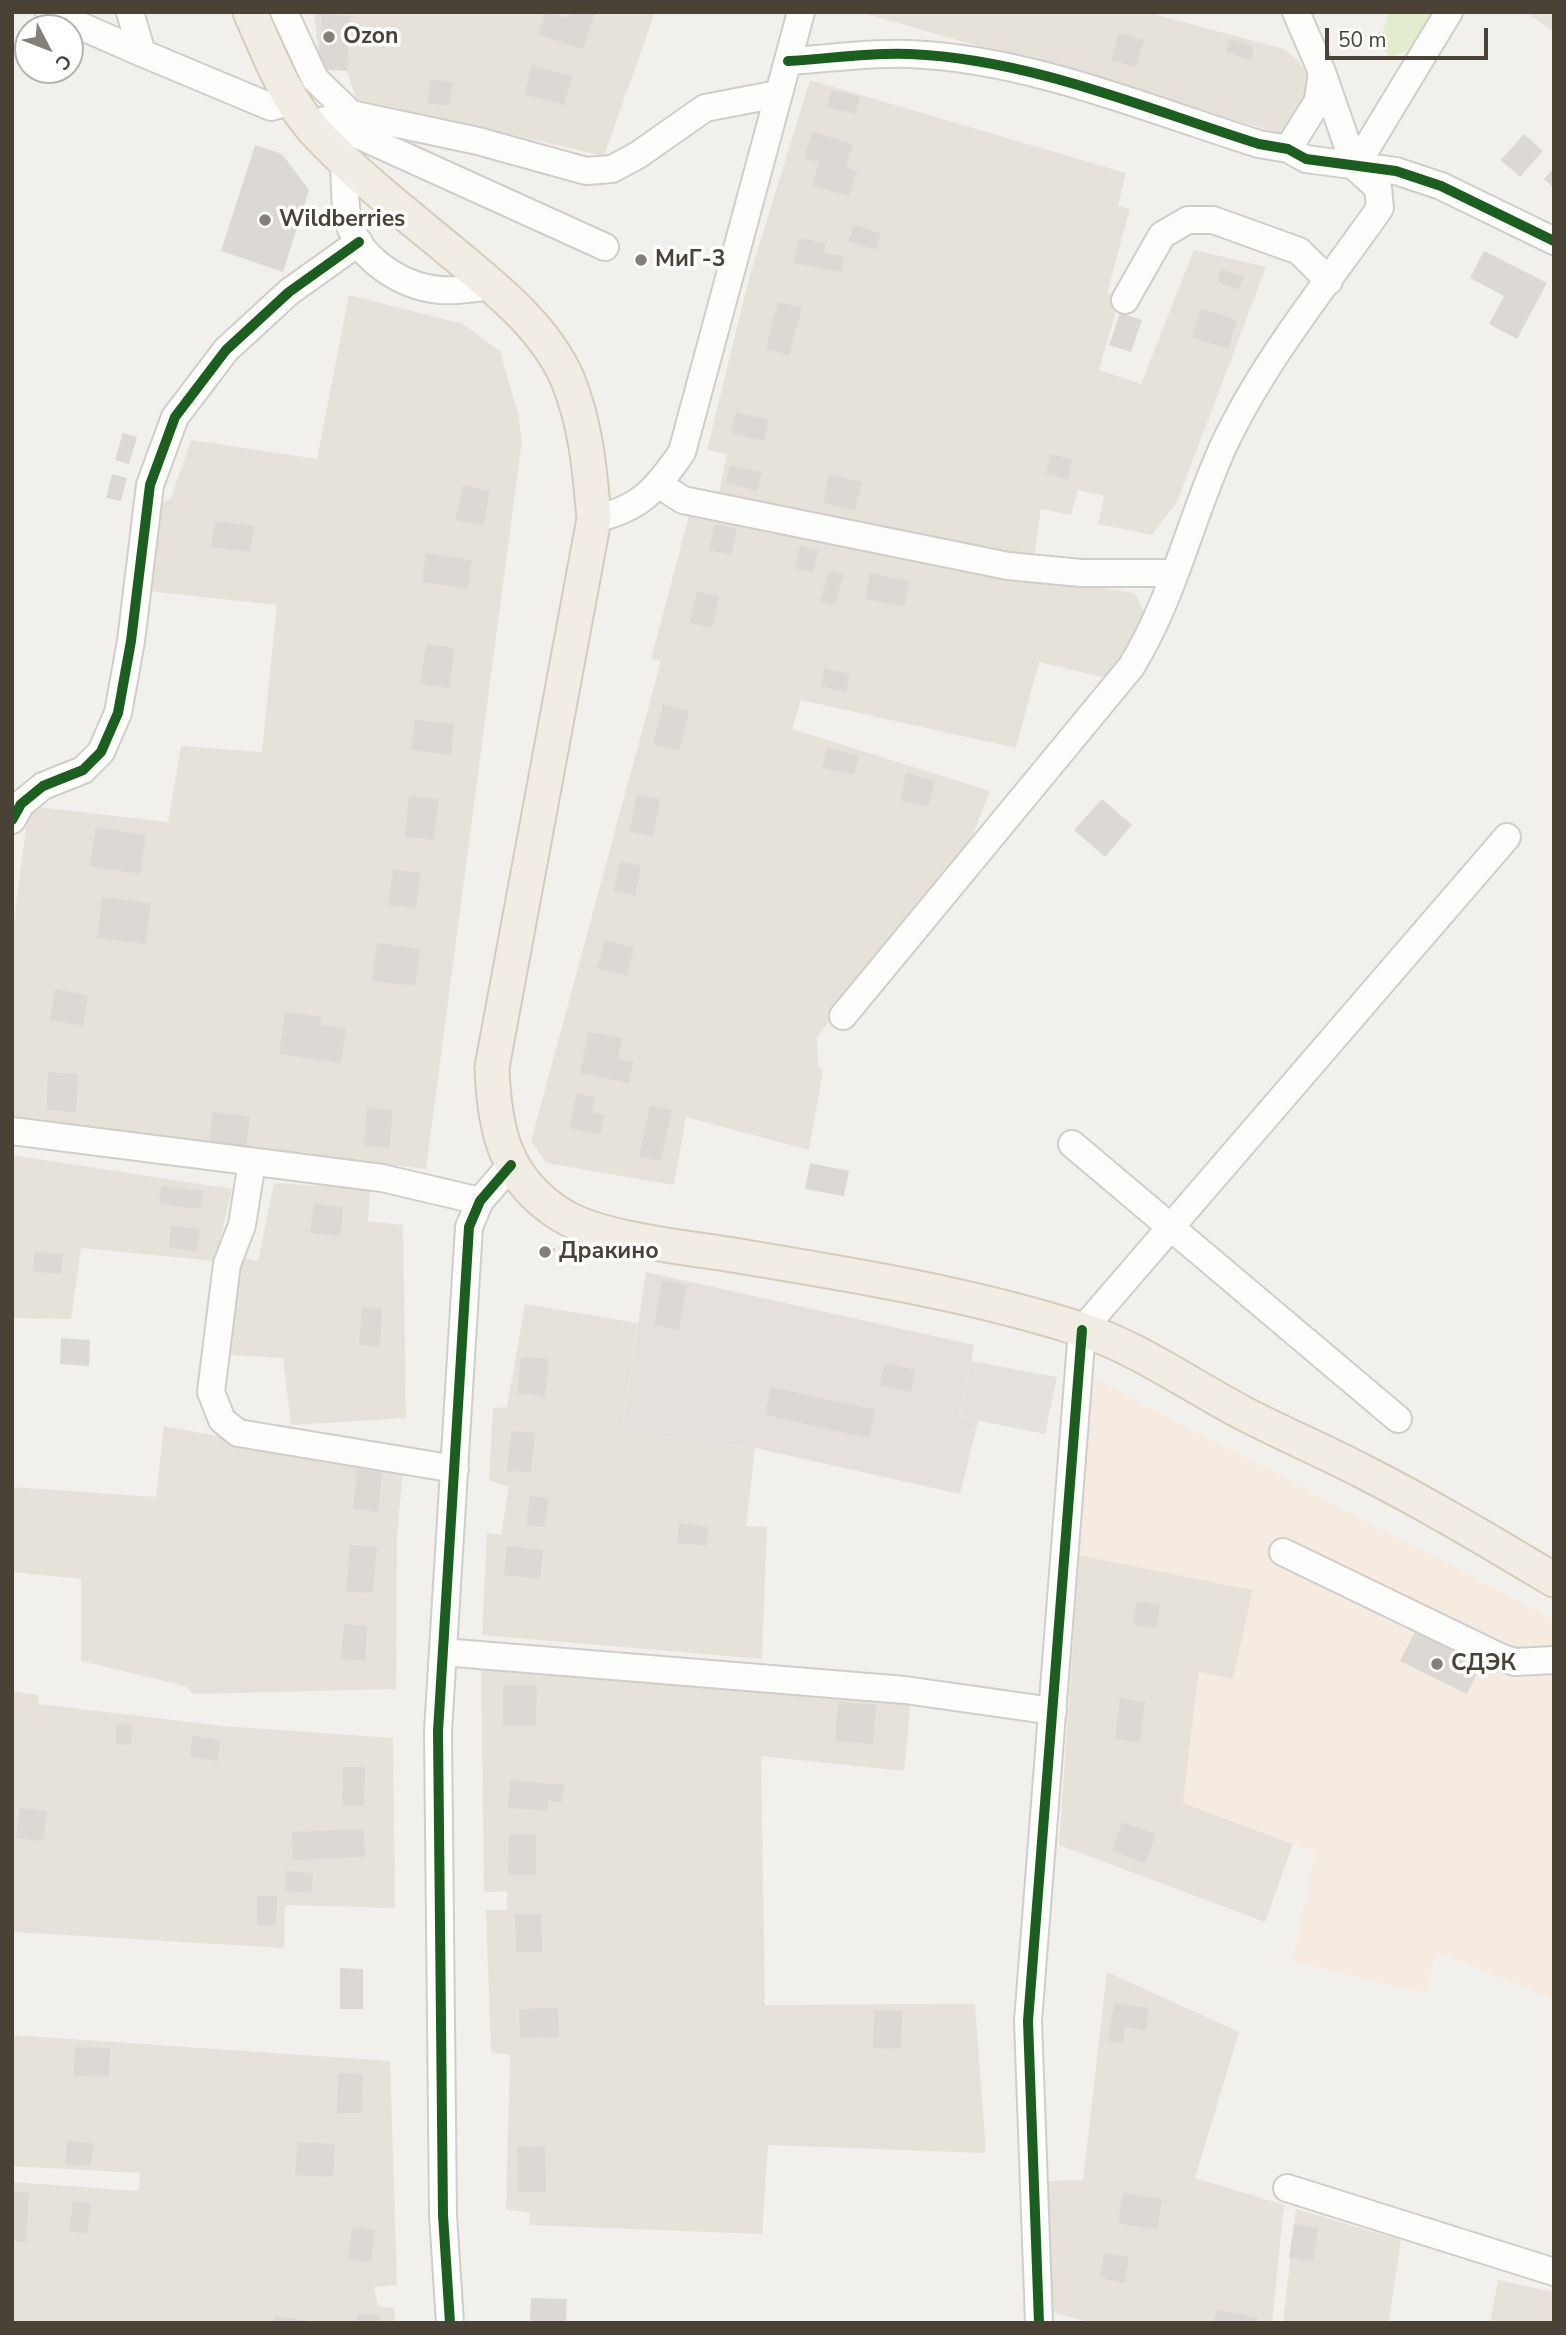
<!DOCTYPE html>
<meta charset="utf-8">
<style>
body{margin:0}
#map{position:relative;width:1566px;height:2335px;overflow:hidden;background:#f2f0ed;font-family:"Nunito Sans",sans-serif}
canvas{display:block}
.frame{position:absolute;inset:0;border:14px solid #4a4237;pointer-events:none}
.north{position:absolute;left:14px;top:14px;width:70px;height:70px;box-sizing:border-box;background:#fff;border:2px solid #b7b3af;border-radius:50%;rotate:132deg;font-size:19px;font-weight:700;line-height:28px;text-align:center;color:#4a4237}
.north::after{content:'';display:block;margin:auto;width:24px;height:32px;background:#857f77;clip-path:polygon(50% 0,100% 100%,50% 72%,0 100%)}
.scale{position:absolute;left:1325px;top:28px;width:163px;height:32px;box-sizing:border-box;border:4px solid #4a4237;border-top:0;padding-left:9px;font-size:21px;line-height:24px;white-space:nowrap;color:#4a4237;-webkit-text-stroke:5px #fff;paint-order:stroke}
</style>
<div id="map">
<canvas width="1566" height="2335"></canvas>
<div class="frame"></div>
<div class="north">С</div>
<div class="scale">50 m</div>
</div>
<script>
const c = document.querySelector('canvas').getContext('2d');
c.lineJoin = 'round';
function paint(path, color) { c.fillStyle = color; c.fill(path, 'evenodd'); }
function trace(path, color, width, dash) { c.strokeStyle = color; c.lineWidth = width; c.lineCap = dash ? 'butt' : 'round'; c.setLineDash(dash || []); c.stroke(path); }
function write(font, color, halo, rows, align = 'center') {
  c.font = font + ' "Nunito Sans",sans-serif'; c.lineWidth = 7; c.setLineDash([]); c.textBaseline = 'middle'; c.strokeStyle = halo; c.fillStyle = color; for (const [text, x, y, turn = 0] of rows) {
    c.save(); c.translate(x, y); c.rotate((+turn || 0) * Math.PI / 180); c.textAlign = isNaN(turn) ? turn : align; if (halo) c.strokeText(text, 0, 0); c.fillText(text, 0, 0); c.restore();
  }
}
const residential = new Path2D(`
 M314,12H655L604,156L356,99L347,71L320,68Z
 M860,12H1146L1284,49L1298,61L1310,77L1293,137Z
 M1525,12H1554V27L1552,30Z
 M810,80L1126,173L1118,206L1130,209L1107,293L1120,296L1099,370L1141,384L1194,250L1266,267L1177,502L1152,535L1098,524L1104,496L1078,490L1071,515L1041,509L1031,577L1135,593L1146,615L1111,679L1039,662L1016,748L801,700L792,729L990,791L962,862L817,1037L818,1067L823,1071L809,1150L686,1117L674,1185L546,1163L531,1141L661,661L651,659L690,512L875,553L1014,574L718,497L727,454L707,450L750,275Z
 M349,295L463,324L500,351L518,414L522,440L426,1169L12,1119V934L29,806L168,822L181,746L262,752L277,605L147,591L156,507L171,498L191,440L317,459Z
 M12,1155L232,1189L215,1261L81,1248L71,1319L12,1318Z
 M274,1183L370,1189L368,1221L403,1225L406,1418L291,1425L283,1358L230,1355L240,1257L258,1261Z
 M525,1304L638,1323L622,1432L755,1448L746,1526L767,1527L762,1659L482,1635L487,1533L501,1535L509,1487L489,1480L493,1408L507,1407Z
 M164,1426L403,1471L397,1536L396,1689L194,1694L185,1686L81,1661V1579L12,1572V1487L156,1497Z
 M1079,1555L1253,1590L1233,1680L1199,1672L1183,1803L1293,1844L1265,1922L1059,1845Z
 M481,1668L911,1700L904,1771L761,1756L765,2005L975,2004L986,2153L768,2145L762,2234L530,2225L529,2212L506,2210L510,2055L491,2052L486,1910H507V1891L484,1892Z
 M12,1691L38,1695L39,1704L223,1726L393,1738L395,1908L285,1905L284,1948L14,1932L12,1941Z
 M1107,1972L1239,2032L1195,2178L1284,2205L1272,2323H1092L1047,2311L1049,2181L1083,2180Z
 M12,2035L390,2061L397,2285L374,2287L378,2306L394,2308L395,2323H12V2182L139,2191L140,2173L12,2166Z
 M1296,2209L1401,2240L1389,2321L1395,2323H1283Z
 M1498,2280L1554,2292V2323H1490Z`);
const commercial = new Path2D(`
 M1092,1377L1554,1619V2000L1437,1952L1425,1993L1292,1962L1315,1852L1183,1803L1199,1672L1233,1679L1253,1590L1079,1555Z`);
const industrial = new Path2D(`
 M646,1272L974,1345L959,1417L978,1421L960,1494L755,1448L622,1432Z`);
const green = new Path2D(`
 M1389,12H1438L1413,48L1390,57L1379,44Z`);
const parking = new Path2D(`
 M971,1361L1057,1377L1045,1434L959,1417Z`);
const building = new Path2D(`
 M545,12L568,18L570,12H595L583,49L538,35Z
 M322,14L350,16L347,71L318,69Z
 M1119,33L1144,40L1136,67L1111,60Z
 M1230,39L1254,46L1251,60L1226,52Z
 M532,65L572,76L564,105L524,94Z
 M431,79L453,82L449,106L427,103Z
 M831,90L860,97L856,114L827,107Z
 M812,132L853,144L846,167L857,171L849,196L812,185L819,162L804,158Z
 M1524,134L1543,151L1520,177L1501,160Z
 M255,145L282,154L309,190L283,272L221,251Z
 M1554,168V188L1544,179Z
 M854,225L881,233L876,250L848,241Z
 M799,238L826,243L824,253L844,256L841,272L794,263Z
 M1484,251L1547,283L1517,339L1489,324L1504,296L1470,278Z
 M1221,269L1244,276L1239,290L1217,282Z
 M778,302L802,308L789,355L766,349Z
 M1201,308L1237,320L1228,349L1192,337Z
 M1120,313L1142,320L1131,352L1109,345Z
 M736,412L769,420L764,441L731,433Z
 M123,433L137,437L129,464L115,460Z
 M1051,454L1072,459L1068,479L1046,474Z
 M730,465L762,472L757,491L726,483Z
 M112,474L127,478L121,501L106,498Z
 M829,474L862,482L855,510L823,503Z
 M463,485L490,491L483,526L455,520Z
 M215,521L254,526L250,552L211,547Z
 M715,524L737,529L731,555L709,550Z
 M800,546L818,550L813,572L795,568Z
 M426,553L472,560L468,589L422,582Z
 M828,571L843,574L836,605L821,602Z
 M870,573L909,581L904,607L865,599Z
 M697,591L719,596L712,628L690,623Z
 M426,644L455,648L449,688L420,684Z
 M825,668L850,674L846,692L820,686Z
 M663,704L689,711L679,751L653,744Z
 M415,720L454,724L451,755L411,750Z
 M827,748L859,755L854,775L822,768Z
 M906,773L935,781L928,807L900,800Z
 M637,795L660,799L653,836L629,832Z
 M409,796L439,799L434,840L405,837Z
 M1102,799L1132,825L1105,857L1074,830Z
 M96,827L146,835L140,874L90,866Z
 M620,861L641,866L635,896L613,891Z
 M393,869L421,873L416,908L388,905Z
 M102,897L151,903L146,944L97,938Z
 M605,940L634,947L627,976L597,969Z
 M377,943L420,949L415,986L372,981Z
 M55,989L88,995L83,1026L50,1020Z
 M285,1012L322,1017L321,1025L346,1028L341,1063L279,1054Z
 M588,1032L622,1038L618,1059L633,1062L629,1083L580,1073Z
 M48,1072L78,1074L76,1112L46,1110Z
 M577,1093L595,1097L592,1112L605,1115L600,1135L569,1128Z
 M650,1105L672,1110L661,1161L639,1157Z
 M367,1108L393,1110L389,1148L364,1146Z
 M213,1112L250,1117L246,1147L209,1142Z
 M810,1163L849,1171L844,1196L805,1189Z
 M161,1186L203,1191L200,1209L159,1204Z
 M314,1204L343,1207L340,1236L310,1233Z
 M171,1226L200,1229L197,1251L169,1248Z
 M35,1252L63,1254L61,1274L33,1271Z
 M662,1280L687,1285L679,1330L654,1325Z
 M362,1308L382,1309L380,1347L359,1345Z
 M61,1338L90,1340L89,1366L60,1364Z
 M521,1357L549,1359L545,1396L517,1393Z
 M885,1363L915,1370L911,1392L880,1385Z
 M771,1387L875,1410L869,1438L765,1415Z
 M511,1431L535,1433L531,1472L507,1471Z
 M357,1469L382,1472L378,1512L353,1509Z
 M530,1496L548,1498L545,1527L526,1525Z
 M679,1523L709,1527L706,1546L677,1543Z
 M350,1545L377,1547L373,1593L346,1591Z
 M507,1546L543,1550L540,1579L504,1575Z
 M1137,1601L1160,1605L1156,1629L1133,1624Z
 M344,1624L367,1626L365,1661L341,1659Z
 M1417,1628L1483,1661L1467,1694L1400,1661Z
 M503,1685H537L536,1725H503Z
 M1120,1698L1145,1702L1140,1742L1115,1739Z
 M838,1702L876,1705L873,1744L835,1741Z
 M116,1724L132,1725L131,1745L116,1744Z
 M192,1736L220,1740L218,1761L190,1757Z
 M343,1767H365L364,1806H342Z
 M510,1780L564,1785L562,1802L548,1801V1811L508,1808Z
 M20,1808L47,1811L43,1841L16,1838Z
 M1122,1822L1156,1834L1145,1863L1112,1851Z
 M364,1829L365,1857L293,1860L292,1832Z
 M509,1834H536V1875H508Z
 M286,1871L313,1873L312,1893L285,1891Z
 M257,1896H277L276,1925H257Z
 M515,1914H541L542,1952H516Z
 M340,1968L363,1969V2009H340Z
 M1114,2003L1149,2008L1146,2030L1125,2027L1123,2043L1108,2041Z
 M558,2008L559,2037L520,2038L519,2009Z
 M874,2010L902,2011L901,2049L873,2048Z
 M75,2047L110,2048L109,2077L74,2076Z
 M338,2073L363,2074L362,2113H337Z
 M67,2141L93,2143L91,2166L65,2164Z
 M297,2142L335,2144L333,2177L295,2175Z
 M545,2146L546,2192H518L517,2147Z
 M12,2192L29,2193L26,2242L12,2241Z
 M1123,2193L1162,2199L1157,2230L1118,2223Z
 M73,2201L91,2203L87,2234L69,2231Z
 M1294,2224L1318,2228L1313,2261L1289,2258Z
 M352,2227L375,2230L371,2262L348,2260Z
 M1104,2253L1129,2257L1125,2283L1100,2278Z
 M531,2298L567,2299L566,2323H530Z
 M1217,2309L1257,2318L1256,2323H1214Z
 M357,2314L380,2315V2323H357Z
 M274,2316L311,2321V2323H274Z`);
const path = new Path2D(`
 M545,1252L564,1247`);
const minor = new Path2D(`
 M49,12L142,53
 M130,12L142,53L271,107L292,101
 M284,12L315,79L351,114L336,116
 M788,61C828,59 870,52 910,54C1030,59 1147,109 1259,144L1288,149L1306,159L1396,171L1441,186L1554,241
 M351,114L478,141L586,171L612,169L638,155L705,108L778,94
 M325,120L605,247
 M1288,149L1318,101L1322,72L1296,12
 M344,160C345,177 344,196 347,214C354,256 399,286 440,290C457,292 477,287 494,286
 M1355,167L1449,12
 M1125,300L1162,235L1188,220H1213L1299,251L1329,281
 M660,485L683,500L1008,566L1081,573H1175
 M594,519C640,509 656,490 682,452L801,12
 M12,820L21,804L43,786L83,770L101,752L118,713L131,641L150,485L175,417L226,350L289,292L359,242
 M843,1016L1131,667C1173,599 1190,520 1223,447C1263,361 1326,285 1380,208L1378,188L1355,167L1322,72
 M12,1131L382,1178L480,1201
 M1072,1144L1398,1419
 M252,1162L242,1225L227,1264L211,1392L222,1420L238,1433L455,1469
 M1283,1552L1502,1658L1515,1662L1554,1660
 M443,1652L905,1690L1053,1711
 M1287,2188L1554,2272
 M450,2323L443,2215L438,1731L469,1227L480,1201L511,1165
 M1039,2323L1028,2021L1082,1330L1507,837`);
const major = new Path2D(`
 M250,12C268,52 284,96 313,129C355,175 405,213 453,253C495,288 544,326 567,378C586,423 590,471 594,519L492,1067C494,1130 505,1181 563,1216C605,1241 695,1248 745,1257C858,1276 971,1294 1080,1329C1137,1347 1188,1384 1241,1412C1281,1433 1324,1451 1364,1472C1429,1505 1492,1543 1554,1580`);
const cycleway = new Path2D(`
 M788,61C828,59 870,52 910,54C1030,59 1147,109 1259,144L1288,149L1306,159L1396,171L1441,186L1554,241
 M12,820L21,804L43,786L83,770L101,752L118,713L131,641L150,485L175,417L226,350L289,292L359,242
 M450,2323L443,2215L438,1731L469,1227L480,1201L511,1165
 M1039,2323L1028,2021L1082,1330`);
const markers = [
 [329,37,7,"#857f77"],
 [265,220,7,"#857f77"],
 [641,260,7,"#857f77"],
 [545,1252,7,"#857f77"],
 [1437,1664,7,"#857f77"]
];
const poiNames = [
 ["Ozon",343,37],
 ["Wildberries",279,220],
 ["МиГ-3",655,260],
 ["Дракино",559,1252],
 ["СДЭК",1451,1664]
];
paint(residential, '#e6e2da');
paint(commercial, '#f5ebe0');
paint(industrial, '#e5e0dc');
paint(green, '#e1edcc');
paint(parking, '#e4e1de');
paint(building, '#dcd9d5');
trace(minor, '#d0ceca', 30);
trace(major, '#d5ccba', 37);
trace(path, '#d2d0cb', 3.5, [3.5, 3.5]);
trace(minor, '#fdfdfc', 26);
trace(major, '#f2ede4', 33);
trace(cycleway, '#1b5e20', 10);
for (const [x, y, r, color] of markers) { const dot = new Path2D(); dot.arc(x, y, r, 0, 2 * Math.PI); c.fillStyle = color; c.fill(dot); trace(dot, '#fff', 2.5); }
write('bold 23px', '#4a4237', '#fff', poiNames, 'left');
</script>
